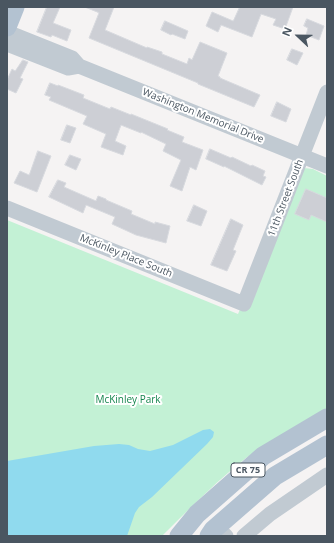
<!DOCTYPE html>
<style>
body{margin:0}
#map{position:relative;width:334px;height:543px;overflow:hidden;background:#f5f3f3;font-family:"Open Sans",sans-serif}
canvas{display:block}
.frame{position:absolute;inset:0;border:8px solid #4a5661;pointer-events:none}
.north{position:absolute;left:278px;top:16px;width:40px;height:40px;-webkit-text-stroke:3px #fff;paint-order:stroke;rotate:292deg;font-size:11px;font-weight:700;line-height:16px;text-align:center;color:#4a5661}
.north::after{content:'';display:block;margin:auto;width:14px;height:18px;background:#4a5661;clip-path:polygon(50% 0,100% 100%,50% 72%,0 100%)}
</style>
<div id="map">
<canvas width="334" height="543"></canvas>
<div class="frame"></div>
<div class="north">N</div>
</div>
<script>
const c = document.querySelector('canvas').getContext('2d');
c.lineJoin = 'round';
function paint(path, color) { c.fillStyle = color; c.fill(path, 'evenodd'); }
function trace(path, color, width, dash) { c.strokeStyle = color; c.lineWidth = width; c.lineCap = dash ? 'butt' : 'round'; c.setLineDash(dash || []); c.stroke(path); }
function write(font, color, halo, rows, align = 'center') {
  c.font = font + ' "Open Sans",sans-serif'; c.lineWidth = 4; c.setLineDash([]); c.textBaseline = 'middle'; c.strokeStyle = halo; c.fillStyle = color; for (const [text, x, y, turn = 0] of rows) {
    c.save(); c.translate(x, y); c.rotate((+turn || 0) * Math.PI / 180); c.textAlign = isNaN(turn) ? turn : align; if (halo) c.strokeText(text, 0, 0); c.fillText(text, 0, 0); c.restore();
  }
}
const green = new Path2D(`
 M304,168L313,169L327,176V410C296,427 263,443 236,466C210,488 186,512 162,536H7V220L238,314L300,172Z`);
const water = new Path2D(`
 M210,429L214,432L213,437L207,444L152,497L139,507L135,513L127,536H7V461L94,446L119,444L129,445L138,449L150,451L173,445L203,430Z`);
const building = new Path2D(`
 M47,7H60L53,23L71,30L67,41L52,35L51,37L37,32Z
 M85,7H114L105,30L147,48V47L162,52V54L187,64L189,58L192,60L200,42L227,53L218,76L220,77V78L260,95L254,107L198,84V83L89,38L99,13Z
 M240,7H293L285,29L273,25L276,19L261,14L252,37L221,25L218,32L206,26L212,12L233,21Z
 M307,19L324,26L319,40L306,35L308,28L304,26Z
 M165,21L188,31L185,39L172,34L171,35L161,30Z
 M292,49L303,53L297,65L287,60Z
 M23,60L28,62L20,78L23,79L16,93L7,89V80L12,69L15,71Z
 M50,83L58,86V85L84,95L83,98L110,109L111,107L131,115V114L168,129L167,130L184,137L182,142L203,150L196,170L190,167L182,191L170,186L181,160L163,151L166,144L141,132V133L121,125L115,141L126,146L123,155L101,147L106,134L83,124L87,116L49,100L51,97L45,95Z
 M277,102L291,109L286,122L271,116Z
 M67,125L76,128L70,143L61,140Z
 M210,149L231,158L232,157L251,166L252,165L265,171L263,176L266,177L262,185L224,166V167L206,159Z
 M38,151L51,156L37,192L14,183L20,171L29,175Z
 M70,155L81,159L76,170L65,165Z
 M58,180L66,183L64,187L96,201L98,196L106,199V200L132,211L131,214L155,224V222L170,226L166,243L136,235L112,224L115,217L86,205L83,213L49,197Z
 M306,189L327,198V222L311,215L309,220L295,214Z
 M194,205L207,211L201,226L187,221Z
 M231,219L243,225L233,250L236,251L227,271L211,265Z`);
const minor = new Path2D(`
 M7,32L72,58L79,66L327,166
 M7,44L68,68L79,66
 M7,208L244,304L327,92
 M216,527L226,536
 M244,536L270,514L327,475`);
const major = new Path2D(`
 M7,27L15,7
 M179,536L197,514L263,456L327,418
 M209,536L213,530L275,476L327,445`);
const shields = [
 [248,470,34]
];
const shieldNames = [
 ["CR 75",248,470]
];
const streetNames = [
 ["Washington Memorial Drive",203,116,22],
 ["11th Street South",286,198,-69],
 ["McKinley Place South",126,256,22]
];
const parkNames = [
 ["McKinley Park",128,400]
];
paint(green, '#c3f1d5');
paint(water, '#90daee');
paint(building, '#cdcfd5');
trace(building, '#d7d9de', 1);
trace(minor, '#c1cad2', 15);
trace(major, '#b3c2d1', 19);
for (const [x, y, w] of shields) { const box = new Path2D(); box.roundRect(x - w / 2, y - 7, w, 14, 3); c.fillStyle = '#fff'; c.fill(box); trace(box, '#4a5661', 1); }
write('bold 9px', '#4a5661', null, shieldNames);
write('10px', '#4a5661', '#fff', streetNames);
write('10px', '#17864f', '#fff', parkNames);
</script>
